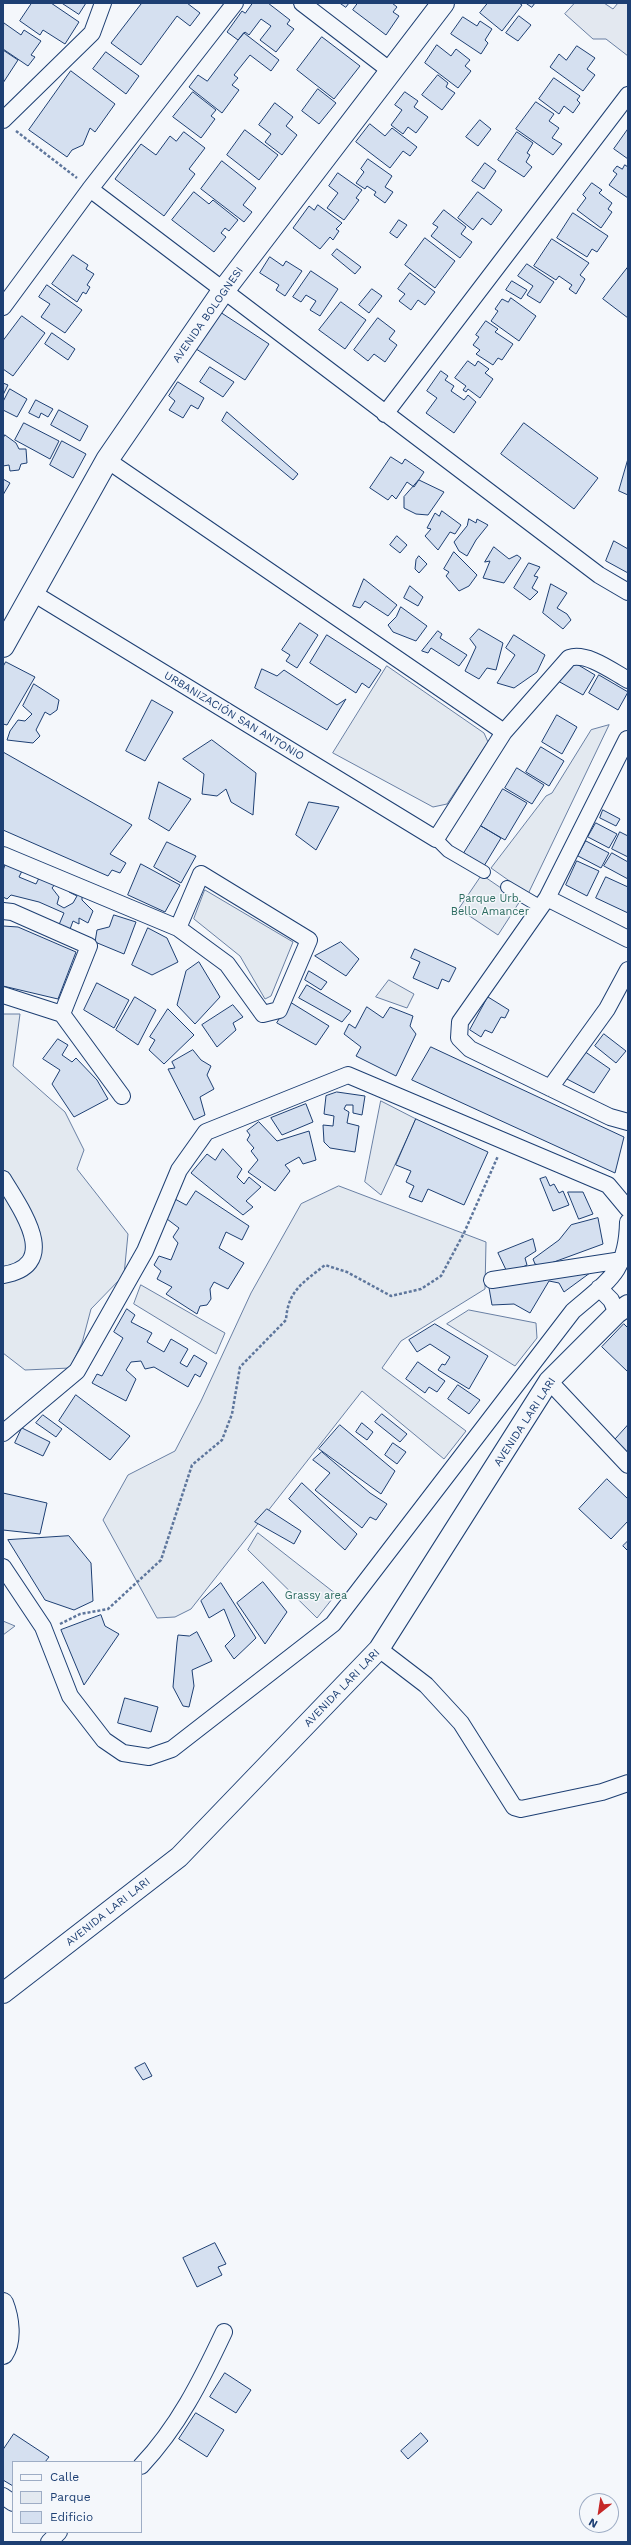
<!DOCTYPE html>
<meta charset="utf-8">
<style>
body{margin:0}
#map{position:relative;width:631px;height:2545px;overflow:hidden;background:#f4f7fb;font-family:"Work Sans",sans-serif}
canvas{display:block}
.frame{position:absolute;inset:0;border:4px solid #1d3f73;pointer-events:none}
.legend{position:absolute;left:12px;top:2461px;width:130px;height:72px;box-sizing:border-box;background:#f4f7fb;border:1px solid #9eadc5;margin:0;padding:5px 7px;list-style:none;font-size:12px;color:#1d3f73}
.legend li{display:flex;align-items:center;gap:8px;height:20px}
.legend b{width:20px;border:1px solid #9eadc5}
.north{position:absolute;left:579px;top:2493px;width:40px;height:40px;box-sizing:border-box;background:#f4f7fb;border:1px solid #9eadc5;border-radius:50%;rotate:210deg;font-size:11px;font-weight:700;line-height:16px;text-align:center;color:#1d3f73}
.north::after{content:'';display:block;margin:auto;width:14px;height:18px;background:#c62828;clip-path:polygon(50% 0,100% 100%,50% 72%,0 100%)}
</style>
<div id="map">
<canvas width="631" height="2545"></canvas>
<div class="frame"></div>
<ul class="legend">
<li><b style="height:5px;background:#f4f7fb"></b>Calle</li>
<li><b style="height:11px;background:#e3e9f0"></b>Parque</li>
<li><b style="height:11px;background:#d5e0f0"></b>Edificio</li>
</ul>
<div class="north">N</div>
</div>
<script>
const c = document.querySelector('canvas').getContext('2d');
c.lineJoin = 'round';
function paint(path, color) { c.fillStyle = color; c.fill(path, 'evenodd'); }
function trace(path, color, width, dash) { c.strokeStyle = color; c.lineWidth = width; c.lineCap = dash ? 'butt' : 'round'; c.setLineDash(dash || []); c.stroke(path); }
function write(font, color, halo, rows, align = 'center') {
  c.font = font + ' "Work Sans",sans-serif'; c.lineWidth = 3; c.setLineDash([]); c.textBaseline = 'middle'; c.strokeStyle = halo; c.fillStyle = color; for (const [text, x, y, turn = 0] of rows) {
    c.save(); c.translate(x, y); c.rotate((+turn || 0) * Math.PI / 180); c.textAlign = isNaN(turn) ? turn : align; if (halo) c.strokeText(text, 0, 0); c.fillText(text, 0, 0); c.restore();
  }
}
const green = new Path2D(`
 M387,666L484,733L488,742L447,804L433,807L333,753Z
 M609,725L528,894L491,868L546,796L552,793L591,730Z
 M482,875L520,901L498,935L459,909Z
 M205,890L293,942L271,996L265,999L240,956L194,919Z
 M389,980L414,994L407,1008L376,997Z
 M3,1014H20L13,1066L65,1112L84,1150L77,1169L128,1234L124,1275L91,1309L82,1343L70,1368L25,1370L3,1353Z
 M381,1101L416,1119L381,1195L365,1182Z
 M339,1186L486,1242L485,1289L401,1341L382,1368L466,1431L444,1459L362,1391L191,1609L175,1617L157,1618L103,1520L128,1475L175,1451L201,1401L251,1293L301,1204Z
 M141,1285L225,1333L216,1354L134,1304Z
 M469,1310L536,1323L537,1338L515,1366L447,1324Z
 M258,1533L336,1594L317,1618L248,1550Z
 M3,1621L15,1626L3,1635Z`);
const parking = new Path2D(`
 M575,3H604L613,9L618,3H628V56L606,39H593L565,14Z`);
const building = new Path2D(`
 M32,3H51L79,22L65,44L43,30L40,35L20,21Z
 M62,3H86L79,14Z
 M139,3H187L200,13L190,26L177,16L141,65L111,43L141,4Z
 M253,3H268L290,20L287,24L294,29L276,52L260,40L271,26L261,19L249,35L245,32L238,40L227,32L242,11L245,13Z
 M340,3H349L346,7Z
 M358,3H392L397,7L393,12L399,16L386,35L353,10Z
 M488,3H519L522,5L502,31L480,13Z
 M526,3H535L532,7Z
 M519,16L531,25L518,41L506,33Z
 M463,17L477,26L480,21L492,29L485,40L488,43L481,54L451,34Z
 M4,23L21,35L24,30L41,41L31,55L35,57L28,66L3,49Z
 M244,33L279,60L271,71L250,55L234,75L238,78L232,85L239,90L222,113L189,87L198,75L207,81Z
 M322,37L360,66L334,99L297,70Z
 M437,45L451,56L456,49L470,60L465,66L471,71L458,88L425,63Z
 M577,46L595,58L587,69L595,75L583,91L550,67L559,54L566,60Z
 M3,50L18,60L3,83Z
 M106,52L139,76L126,94L93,69Z
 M71,71L115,104L95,132L90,128L83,145L72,150L67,157L29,130Z
 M438,75L448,83L446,87L455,93L442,110L422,95Z
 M554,78L580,96L577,100L580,103L573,113L564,106L559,114L539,99Z
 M318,89L336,103L319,124L302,111Z
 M193,92L216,110L211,116L215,119L201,138L173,117Z
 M405,92L418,101L414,107L428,117L416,133L408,127L403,134L391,125L402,110L395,105Z
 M536,102L554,114L549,121L559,128L552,138L562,144L553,155L516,129Z
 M275,103L293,117L286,126L297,135L282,155L265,142L271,134L259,125Z
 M480,120L491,129L478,146L466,137Z
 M370,124L385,136L392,128L417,147L410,156L403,151L390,168L356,142Z
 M628,129V159L614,149Z
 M245,130L278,155L259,180L227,155Z
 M184,132L205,148L189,169L195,174L164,216L115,179L141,144L156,155L170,136L176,141Z
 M517,132L533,143L527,153L530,155L526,162L532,167L524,177L498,160Z
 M368,159L392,176L385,187L393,192L385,203L374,195L376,192L367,186L365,189L356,183L364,172L361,169Z
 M222,161L256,188L243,205L252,212L244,222L201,189Z
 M485,163L496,171L484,189L472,181Z
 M625,165L628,167V198L609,185L617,174L613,171L617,166L622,169Z
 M338,173L362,190L356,198L359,200L344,220L327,208L338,193L329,186Z
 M592,183L602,190L599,193L612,203L608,209L612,212L601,228L577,210L586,198L583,195Z
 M194,192L209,204L213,200L238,220L229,231L225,228L221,233L226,237L214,252L172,220Z
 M478,192L502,210L491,225L482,218L473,230L458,218Z
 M318,205L342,223L336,229L339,231L333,240L330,237L320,249L293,228L309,206L314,210Z
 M444,210L466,227L461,234L472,242L460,258L431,236L438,227L433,224Z
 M573,213L608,236L597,252L592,249L587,257L557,238Z
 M399,220L407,225L397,238L390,233Z
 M425,238L455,261L435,288L405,265Z
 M552,239L589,263L580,275L585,279L576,294L569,289L572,285L559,276L556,280L534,266Z
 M337,249L361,267L355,274L332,255Z
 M73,255L88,265L86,269L94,274L87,285L90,287L86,294L83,292L77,302L52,284Z
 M270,257L283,266L286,261L302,271L285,296L276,290L279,285L260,273Z
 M527,264L554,282L540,303L527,295L533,286L518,276Z
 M628,267V318L603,299Z
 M311,271L338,289L320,316L310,310L316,301L306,295L301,302L293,297Z
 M410,273L435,292L425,305L418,300L411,310L399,301L405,294L398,289Z
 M512,281L527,290L521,299L506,290Z
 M47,285L82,310L65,333L41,317L50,304L39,297Z
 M372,289L382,296L369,313L359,305Z
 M511,298L536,316L519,341L491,321L498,311L495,309L502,299L508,302Z
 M341,302L366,320L345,349L319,330Z
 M217,310L269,344L245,380L193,347Z
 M22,316L45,333L13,376L3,369V341Z
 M378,318L395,331L389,339L397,345L385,362L374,354L368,361L354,350Z
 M486,321L498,329L495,332L513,344L502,360L498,358L493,365L476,354L480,350L473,345L479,337L476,335Z
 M52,333L75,349L68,360L45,344Z
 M468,361L475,366L478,361L489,369L485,373L493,379L480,398L468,389L466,392L463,390L466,386L455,378Z
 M210,367L234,382L223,397L200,382Z
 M441,371L448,376L445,380L454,386L451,391L464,400L468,395L476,402L454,433L426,413L437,398L427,391Z
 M178,382L204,398L198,409L191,405L183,418L169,410L175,401L169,396Z
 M3,383L8,385L3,395Z
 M10,389L27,399L17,417L3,410V402Z
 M36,400L53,409L48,417L41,413L39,418L29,413Z
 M59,410L88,426L80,441L51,425Z
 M227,412L298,474L293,480L222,421Z
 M24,423L59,441L50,459L15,440Z
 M524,423L598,478L574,509L501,454Z
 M5,435L16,443L19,449H26L27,463L21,464L19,470L10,471L9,465L3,466V439Z
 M62,441L86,454L73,478L50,465Z
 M391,457L402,464L405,459L424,472L414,487L407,482L396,499L392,495L388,500L370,488Z
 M628,459V495L619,491Z
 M3,479L10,483L3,495Z
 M419,480L444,492L428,515L416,514L404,508V497Z
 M442,511L461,525L455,534L450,532L438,550L425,536L431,529L427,528L435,513L439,516Z
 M469,519L476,523L477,519L488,525L476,540L467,556L459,551L454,542L467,526Z
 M397,536L407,545L400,553L390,545Z
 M614,541L628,549V573L606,561Z
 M494,547L509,559L517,555L521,558L504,583L483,578L490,561L485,562Z
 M454,552L477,575L469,586L459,591L446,576L449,572L444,569Z
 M419,556L427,564L419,573L415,569L416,560Z
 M529,563L540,567L534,576L538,577L532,588L538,592L530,600L514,588Z
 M364,579L397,605L388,616L365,601L360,608L353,606Z
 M551,584L567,593L557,608L567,614L571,620L563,629L543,613Z
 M410,586L423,597L418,606L404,598Z
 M401,607L427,626L416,641L393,632L388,625L396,617Z
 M300,623L318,635L297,668L286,661L290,655L282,650Z
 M479,629L503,643L496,670L487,668L479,679L465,671L476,647L470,639Z
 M438,631L442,634L440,638L467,655L459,666L431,648L428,653L422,651Z
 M327,635L381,670L369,688L362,683L356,693L310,663Z
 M514,635L545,655L537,672L514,688L497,683L515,655L506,648Z
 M570,660L595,675L583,695L558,681Z
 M6,662L35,677L7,725L3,724V667Z
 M262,669L277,676L284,670L337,705L346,699L327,730L255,688Z
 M599,675L628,692L618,710L589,693Z
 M34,684L59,700L57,710L50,715L45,712L36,730L40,736L33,743L7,740L10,731L18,720L25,721L32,714L23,706Z
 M152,700L173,712L145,761L126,751Z
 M557,715L577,727L562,754L542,742Z
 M212,740L256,773L253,815L231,802L226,789L217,796L202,794L204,774L183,759Z
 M541,747L564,761L549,786L526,772Z
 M3,752L132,825L110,854L126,863L120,873L112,870L108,876L3,830Z
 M517,768L544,785L532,804L505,788Z
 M159,782L191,799L169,831L149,819Z
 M503,789L527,803L505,840L481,826Z
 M309,802L339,807L316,850L296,835Z
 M603,810L620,819L616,826L600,818Z
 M596,823L617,834L609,848L588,837Z
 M481,826L501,838L484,866L464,853Z
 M620,832L628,836V857L612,849Z
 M586,841L609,853L601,868L578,856Z
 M167,842L196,856L181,883L154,867Z
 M612,853L628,862V879L604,866Z
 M577,861L599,871L587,896L566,885Z
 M6,863L23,869L19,877L36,884L40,876L56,883L52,888L59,897L57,904L64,908L73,903L77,896L69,892L72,887L82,893V900L93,911L88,923L79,918V924L73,921L69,932L58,927L64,913L39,902L11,895L7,899L3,897V871Z
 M141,864L180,885L165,912L128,895Z
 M606,877L628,887V913L596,898Z
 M114,915L136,922L124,954L95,942L97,930L109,927Z
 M3,926L18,927L76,952L58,999L3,986Z
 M148,928L167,938L178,962L152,975L132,965Z
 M341,942L359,959L346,976L315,956Z
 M415,949L456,968L449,982L442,979L438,989L413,978L420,962L411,958Z
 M199,962L220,997L195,1024L177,1005L186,971Z
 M309,971L327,982L321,990L305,980Z
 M97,983L129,1000L114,1028L84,1010Z
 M307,985L351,1011L342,1022L299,998Z
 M135,997L156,1010L138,1045L116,1030Z
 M488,997L509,1010L505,1018L501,1017L492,1033L485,1030L481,1037L470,1030Z
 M290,1002L329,1026L316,1045L277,1023Z
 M233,1005L243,1017L233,1023L236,1030L217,1047L202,1025Z
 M367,1007L383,1018L390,1007L413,1016L410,1026L416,1034L396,1076L356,1056L361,1047L344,1034L349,1024L355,1028Z
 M168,1009L194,1035L164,1064L149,1050L155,1040L150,1037Z
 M604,1034L626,1051L616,1063L595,1046Z
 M58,1039L68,1045L62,1055L72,1062L76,1058L97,1080L108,1099L74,1117L52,1084L60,1070L43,1059Z
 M431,1047L624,1137L615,1173L412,1080Z
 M193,1050L201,1060L211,1066L207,1075L214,1089L200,1097L205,1115L194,1120L168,1069L175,1068L172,1062Z
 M584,1051L610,1069L594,1093L565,1078Z
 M337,1092L365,1096L362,1115L353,1113V1105H346L344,1109L349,1112L347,1123L359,1126L355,1152L330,1148L324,1142L323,1125L333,1126L334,1116L324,1114L326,1096Z
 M306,1104L313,1122L282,1135L271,1118Z
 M416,1119L488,1152L464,1205L428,1189L422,1202L409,1197L414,1186L406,1182L411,1171L396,1165Z
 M259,1122L277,1141L309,1131L316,1160L303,1164L299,1157L285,1165L290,1171L275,1191L248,1172L258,1160L251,1151L254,1148L247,1140L250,1135L247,1131Z
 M223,1149L242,1169L237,1177L244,1184L249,1177L261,1187L246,1201L253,1207L243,1215L191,1173L207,1154L215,1160Z
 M546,1177L550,1186L554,1184L559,1193L563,1191L569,1205L553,1211L540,1179Z
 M196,1191L249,1226L242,1240L226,1232L219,1248L244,1263L228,1289L214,1282L210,1289L211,1299L207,1305L200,1306L197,1314L166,1294L172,1287L157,1279L161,1271L154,1265L159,1256L171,1260L178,1243L173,1237L179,1228L167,1219L175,1199L186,1205Z
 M568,1192H583L593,1214L579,1219Z
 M598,1218L603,1244L543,1266L535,1264L533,1259L559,1240L571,1225Z
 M533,1239L536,1251L525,1258L527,1265L508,1274L498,1253Z
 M594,1270L564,1292L559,1283L549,1281L530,1313L514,1304L492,1305L488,1282Z
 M127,1309L135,1315L131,1322L152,1333L147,1342L164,1352L171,1339L188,1349L180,1363L187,1367L194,1355L207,1363L200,1377L195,1374L188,1387L154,1367L145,1369L141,1361L131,1362L126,1370L136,1379L126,1401L92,1383L97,1374L102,1376L123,1338L114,1332Z
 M435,1324L488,1356L469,1389L438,1370L442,1364L445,1365L450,1357L430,1344L417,1352L409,1340Z
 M624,1324L628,1328V1372L602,1347Z
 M418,1362L445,1381L437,1392L429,1387L425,1393L406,1379Z
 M458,1385L480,1400L469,1414L448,1399Z
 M76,1395L130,1436L110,1460L59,1421Z
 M382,1414L407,1434L400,1442L375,1422Z
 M43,1415L62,1429L56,1437L36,1423Z
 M362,1423L373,1432L367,1440L356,1432Z
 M340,1425L395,1471L381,1494L319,1449Z
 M628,1425V1457L612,1443Z
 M22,1428L50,1442L43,1456L15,1443Z
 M393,1443L406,1452L397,1464L385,1455Z
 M322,1452L370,1493L387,1504L376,1520L370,1517L362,1528L315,1490L330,1473L313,1460Z
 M607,1479L628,1499V1521L611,1539L579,1509Z
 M302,1483L357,1534L345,1550L289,1499Z
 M3,1493L47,1503L40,1534L3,1530Z
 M267,1509L301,1531L294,1544L255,1522Z
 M69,1536L91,1563L93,1601L74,1610L45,1600L8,1540Z
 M628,1541V1551L623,1546Z
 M263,1582L287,1612L265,1644L237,1603Z
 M221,1583L256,1638L234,1659L225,1646L235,1636L224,1609L209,1618L201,1601Z
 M101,1615L105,1626L119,1634L84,1685L61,1630Z
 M197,1632L212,1661L192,1670L194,1686L189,1707L183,1706L173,1687L177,1642L178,1635L189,1636Z
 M125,1698L158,1707L151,1732L118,1723Z
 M145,2063L152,2076L143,2080L135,2068Z
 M215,2243L226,2264L218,2267L222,2275L197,2287L183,2258Z
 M225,2373L251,2390L236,2413L210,2397Z
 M196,2413L224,2430L207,2457L179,2439Z
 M421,2433L428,2441L408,2459L401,2451Z
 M14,2434L49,2457L45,2462H13V2486L3,2480V2450Z`);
const path = new Path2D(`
 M16,131L77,178
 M60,1624L80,1614L108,1609L161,1560L192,1465L222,1440L232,1414L240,1367L286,1320C288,1290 303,1283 325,1265L347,1272L391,1296L421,1289L441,1276L464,1233L498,1156`);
const pedestrian = new Path2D(`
 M436,839L448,851L484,872
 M507,887L541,907`);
const minor = new Path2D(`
 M302,3L392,72
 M3,120L92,33L103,3
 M90,189L599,575L628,592
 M3,307L90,189L235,3
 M385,414L628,95
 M107,460L504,732
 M33,593L436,839L504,732L569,658C587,652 612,671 628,680
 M627,739L547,898L460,1022L459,1038L470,1049L610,1117L628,1122
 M3,855L178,928L227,964L263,1014L279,1010L309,940L201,874L178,928
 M547,898L628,939
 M3,911L12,912L89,946L62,1014
 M3,995L62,1014L122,1096
 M550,1088L607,1009L628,970
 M3,1179C20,1208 63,1265 3,1275
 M492,1280L622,1260
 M599,1288L611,1300L617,1313
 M549,1381L628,1465
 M3,1433L77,1371L145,1251L179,1170L206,1132L348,1075L608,1185L628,1209
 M3,1567L43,1627L70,1696L104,1740L123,1753L149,1757L172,1749L333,1624L573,1311C609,1280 627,1272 628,1222
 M379,1649L426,1685L461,1723L514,1807L521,1809L602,1792L628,1783
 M141,2466C178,2427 201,2381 224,2332
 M3,2496L13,2503
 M49,2542L59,2532`);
const tertiary = new Path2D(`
 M3,1993L179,1857L379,1649L549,1381L617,1313L628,1305
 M3,2303C9,2318 12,2341 3,2354`);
const secondary = new Path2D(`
 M3,646L107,460L223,291L443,3`);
const streetNames = [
 ["AVENIDA BOLOGNESI",208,315,-55],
 ["URBANIZACIÓN SAN ANTONIO",234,716,31],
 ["AVENIDA LARI LARI",525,1422,-57],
 ["AVENIDA LARI LARI",342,1688,-46],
 ["AVENIDA LARI LARI",108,1912,-38]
];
const parkNames = [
 ["Parque Urb.",490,899],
 ["Bello Amancer",490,912],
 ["Grassy area",316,1596]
];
paint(green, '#e3e9f0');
trace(green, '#687fa3', 1);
paint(parking, '#e3e8f0');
trace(parking, '#687fa3', 1);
paint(building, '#d5e0f0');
trace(building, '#1d3f73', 1);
trace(pedestrian, '#1d3f73', 14);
trace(minor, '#1d3f73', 18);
trace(tertiary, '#1d3f73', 22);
trace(secondary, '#1d3f73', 24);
trace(path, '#5e769c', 2.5, [3, 2]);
trace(pedestrian, '#f4f7fb', 12);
trace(minor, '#f4f7fb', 16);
trace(tertiary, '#f4f7fb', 20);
trace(secondary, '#f4f7fb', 22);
write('11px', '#1d3f73', '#f4f7fb', streetNames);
write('11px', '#2c6c60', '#f4f7fb', parkNames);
</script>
